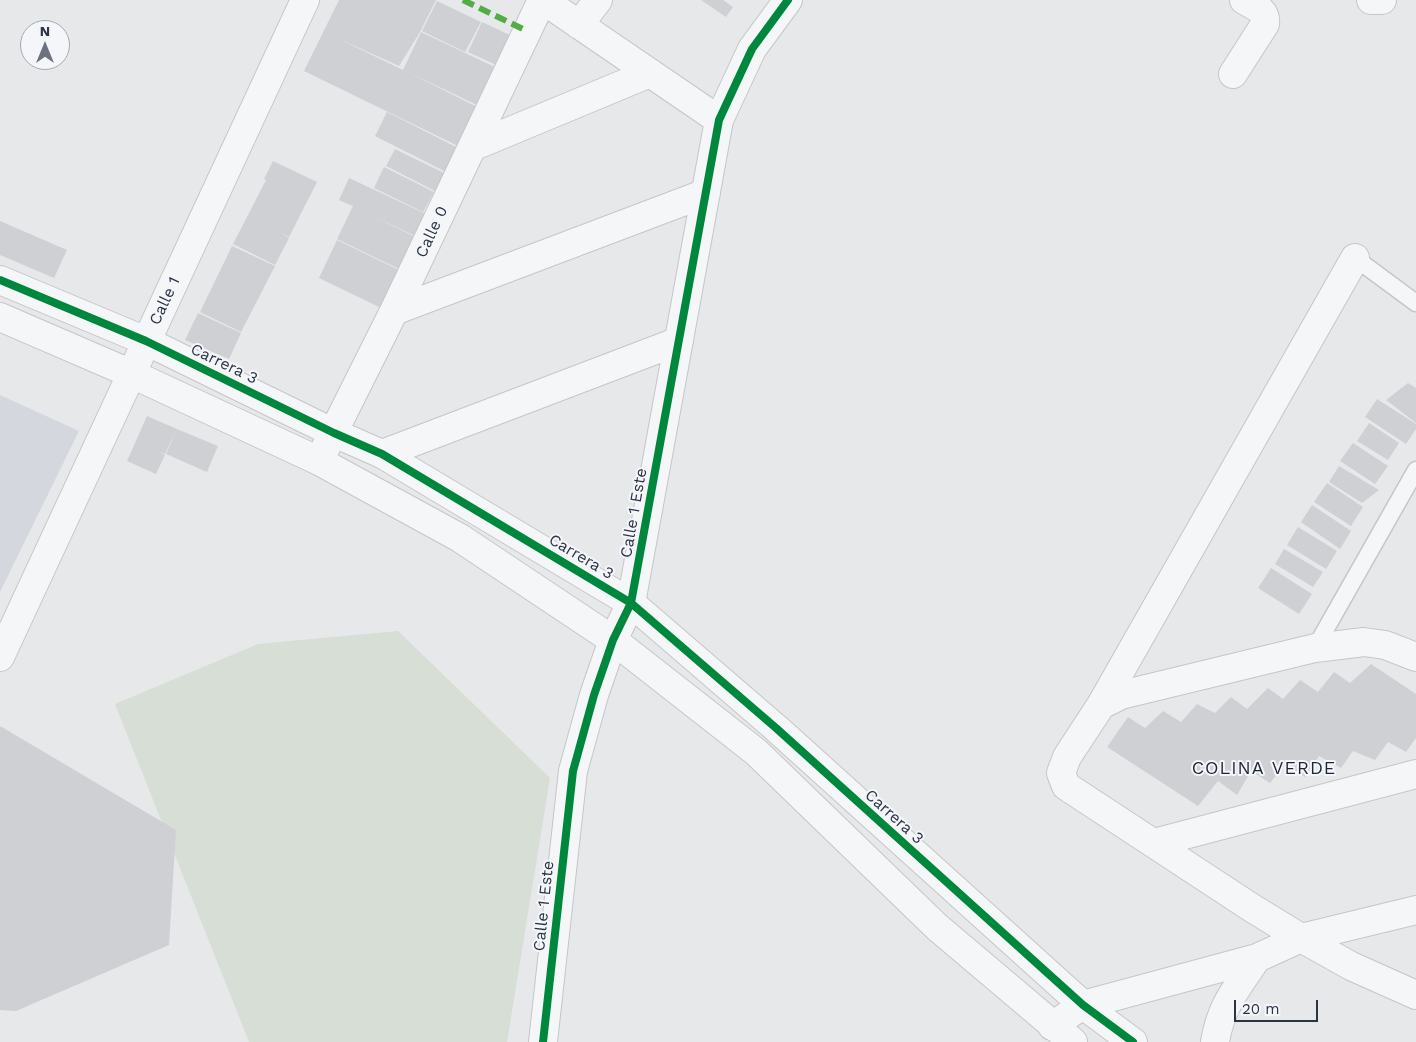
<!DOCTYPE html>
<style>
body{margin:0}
#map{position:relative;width:1416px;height:1042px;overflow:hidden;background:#e6e8ea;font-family:"Work Sans",sans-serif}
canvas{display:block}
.north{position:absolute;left:20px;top:20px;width:50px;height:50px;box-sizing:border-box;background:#f4f6f9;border:1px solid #a4a8b1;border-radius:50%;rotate:0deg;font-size:14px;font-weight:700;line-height:20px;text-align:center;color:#2b3445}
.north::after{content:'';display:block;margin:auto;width:18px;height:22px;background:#6c737f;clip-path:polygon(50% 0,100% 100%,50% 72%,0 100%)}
.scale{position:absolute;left:1234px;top:1000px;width:84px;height:22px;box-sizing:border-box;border:2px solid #2b3445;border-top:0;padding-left:6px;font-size:15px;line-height:18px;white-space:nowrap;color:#2b3445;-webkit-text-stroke:4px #f4f6f9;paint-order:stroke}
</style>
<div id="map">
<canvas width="1416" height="1042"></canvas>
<div class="north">N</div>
<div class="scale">20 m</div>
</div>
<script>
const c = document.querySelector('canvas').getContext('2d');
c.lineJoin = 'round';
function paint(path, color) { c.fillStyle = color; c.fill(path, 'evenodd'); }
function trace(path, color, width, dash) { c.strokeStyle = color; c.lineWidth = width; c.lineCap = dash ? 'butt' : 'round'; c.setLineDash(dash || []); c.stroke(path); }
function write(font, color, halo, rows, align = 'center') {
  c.font = font + ' "Work Sans",sans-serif'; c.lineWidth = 4; c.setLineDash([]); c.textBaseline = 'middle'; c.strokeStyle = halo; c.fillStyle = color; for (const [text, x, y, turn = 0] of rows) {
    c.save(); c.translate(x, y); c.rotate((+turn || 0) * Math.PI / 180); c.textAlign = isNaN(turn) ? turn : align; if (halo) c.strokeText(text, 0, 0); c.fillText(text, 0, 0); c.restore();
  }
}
const built = new Path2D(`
 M0,395L79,431L0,592Z`);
const green = new Path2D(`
 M398,631L550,778L507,1042H249L115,704L258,644Z`);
const building = new Path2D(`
 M339,0H436L420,32L399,66L335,37L403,70L421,32L499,69L481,107L406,71L479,108L460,147L304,71Z
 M701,0H723L733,7L726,17Z
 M437,1L481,22L465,52L422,31Z
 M482,22L516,38L503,68L468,52Z
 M387,112L458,148L446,172L375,136Z
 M395,149L444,173L435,191L386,166Z
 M273,161L317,182L289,237L281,233L289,238L275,265L233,244L266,180L264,179Z
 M384,167L434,192L423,212L374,188Z
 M349,178L426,214L415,236L371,215L415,237L399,269L337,239L353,206L339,200Z
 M0,221L67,250L54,278L0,255Z
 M337,240L399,270L381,308L319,278Z
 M232,246L275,266L241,332L200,312Z
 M198,313L241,333L229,359L185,340Z
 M1408,383L1416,388V423L1386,400Z
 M1377,399L1416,424V429L1406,444L1365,417Z
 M147,416L177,429L165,454L157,451L165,455L156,474L127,461Z
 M1369,423L1399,443L1388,460L1357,441Z
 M177,429L218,446L207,472L166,454Z
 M1353,443L1388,466L1375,484L1340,461Z
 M1339,466L1379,490L1362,503L1329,482Z
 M1327,483L1363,507L1351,526L1314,502Z
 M1312,505L1351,531L1340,549L1301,522Z
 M1298,527L1337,551L1326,569L1287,545Z
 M1284,549L1323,572L1313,587L1275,564Z
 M1271,568L1312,594L1299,614L1258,588Z
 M1371,664L1416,694V738L1406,752L1388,742L1375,760L1353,751L1341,768L1319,756L1305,777L1285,765L1270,783L1251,771L1237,795L1218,781L1198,806L1107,747L1128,717L1145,728L1163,711L1181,722L1197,704L1215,713L1231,697L1247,709L1268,688L1283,699L1300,680L1318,692L1334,672L1350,683Z
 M0,726L176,830L169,945L16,1011L0,1010Z`);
const service = new Path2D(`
 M1355,258L1416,303
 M1315,648L1416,470`);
const minor = new Path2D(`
 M543,0L719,120
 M1371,0H1382
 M579,25L598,0
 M1233,74L1265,24C1267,10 1254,6 1244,0
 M472,147L650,73
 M1355,258L1101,705L1067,757L1061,773L1066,786L1252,908L1301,938L1351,966L1416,995
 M394,311L706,193
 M382,454L679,341
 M319,461L394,311L542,0
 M0,657L305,0
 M1101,705L1121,695L1315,648L1364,642L1385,645L1416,657
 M1154,843L1416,774
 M1052,1026L1083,1005L1257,958L1301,938L1416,910
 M543,1042L573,771L594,695L613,640L631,603L719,120L752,49L788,0
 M1215,1042C1221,1005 1237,988 1257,958`);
const tertiary = new Path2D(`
 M0,280L146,341L334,433L382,454L631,603L776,728L1083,1005L1133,1042
 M0,317L132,374L319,461L460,538L613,640L756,752L937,927L1073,1042`);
const quiet = new Path2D(`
 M463,0L527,31`);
const cycleway = new Path2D(`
 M0,280L146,341L334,433L382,454L631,603L776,728L1083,1005L1133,1042
 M543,1042L573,771L594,695L613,640L631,603L719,120L752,49L788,0`);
const streetNames = [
 ["Calle 0",432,232,-65],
 ["Calle 1",165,301,-65],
 ["Carrera 3",224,364,26],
 ["Calle 1 Este",634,513,-80],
 ["Carrera 3",581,557,31],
 ["Carrera 3",894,817,42],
 ["Calle 1 Este",544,906,-84]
];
const neighbourhoodNames = [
 ["COLINA VERDE",1264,769]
];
paint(built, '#d4d7dd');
paint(green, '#d6ded6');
paint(building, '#ced0d3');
trace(service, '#c4c6c8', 19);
trace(minor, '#c4c6c8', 30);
trace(tertiary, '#c4c6c8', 30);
trace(service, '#f5f6f7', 16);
trace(minor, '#f5f6f7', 28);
trace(tertiary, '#f5f6f7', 28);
trace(quiet, '#54ac47', 6, [12, 6]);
trace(cycleway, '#00873e', 8);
write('16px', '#2b3445', '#f4f6f9', streetNames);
c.letterSpacing = '1px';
write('18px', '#1d2536', '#f4f6f9', neighbourhoodNames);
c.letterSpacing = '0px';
</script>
